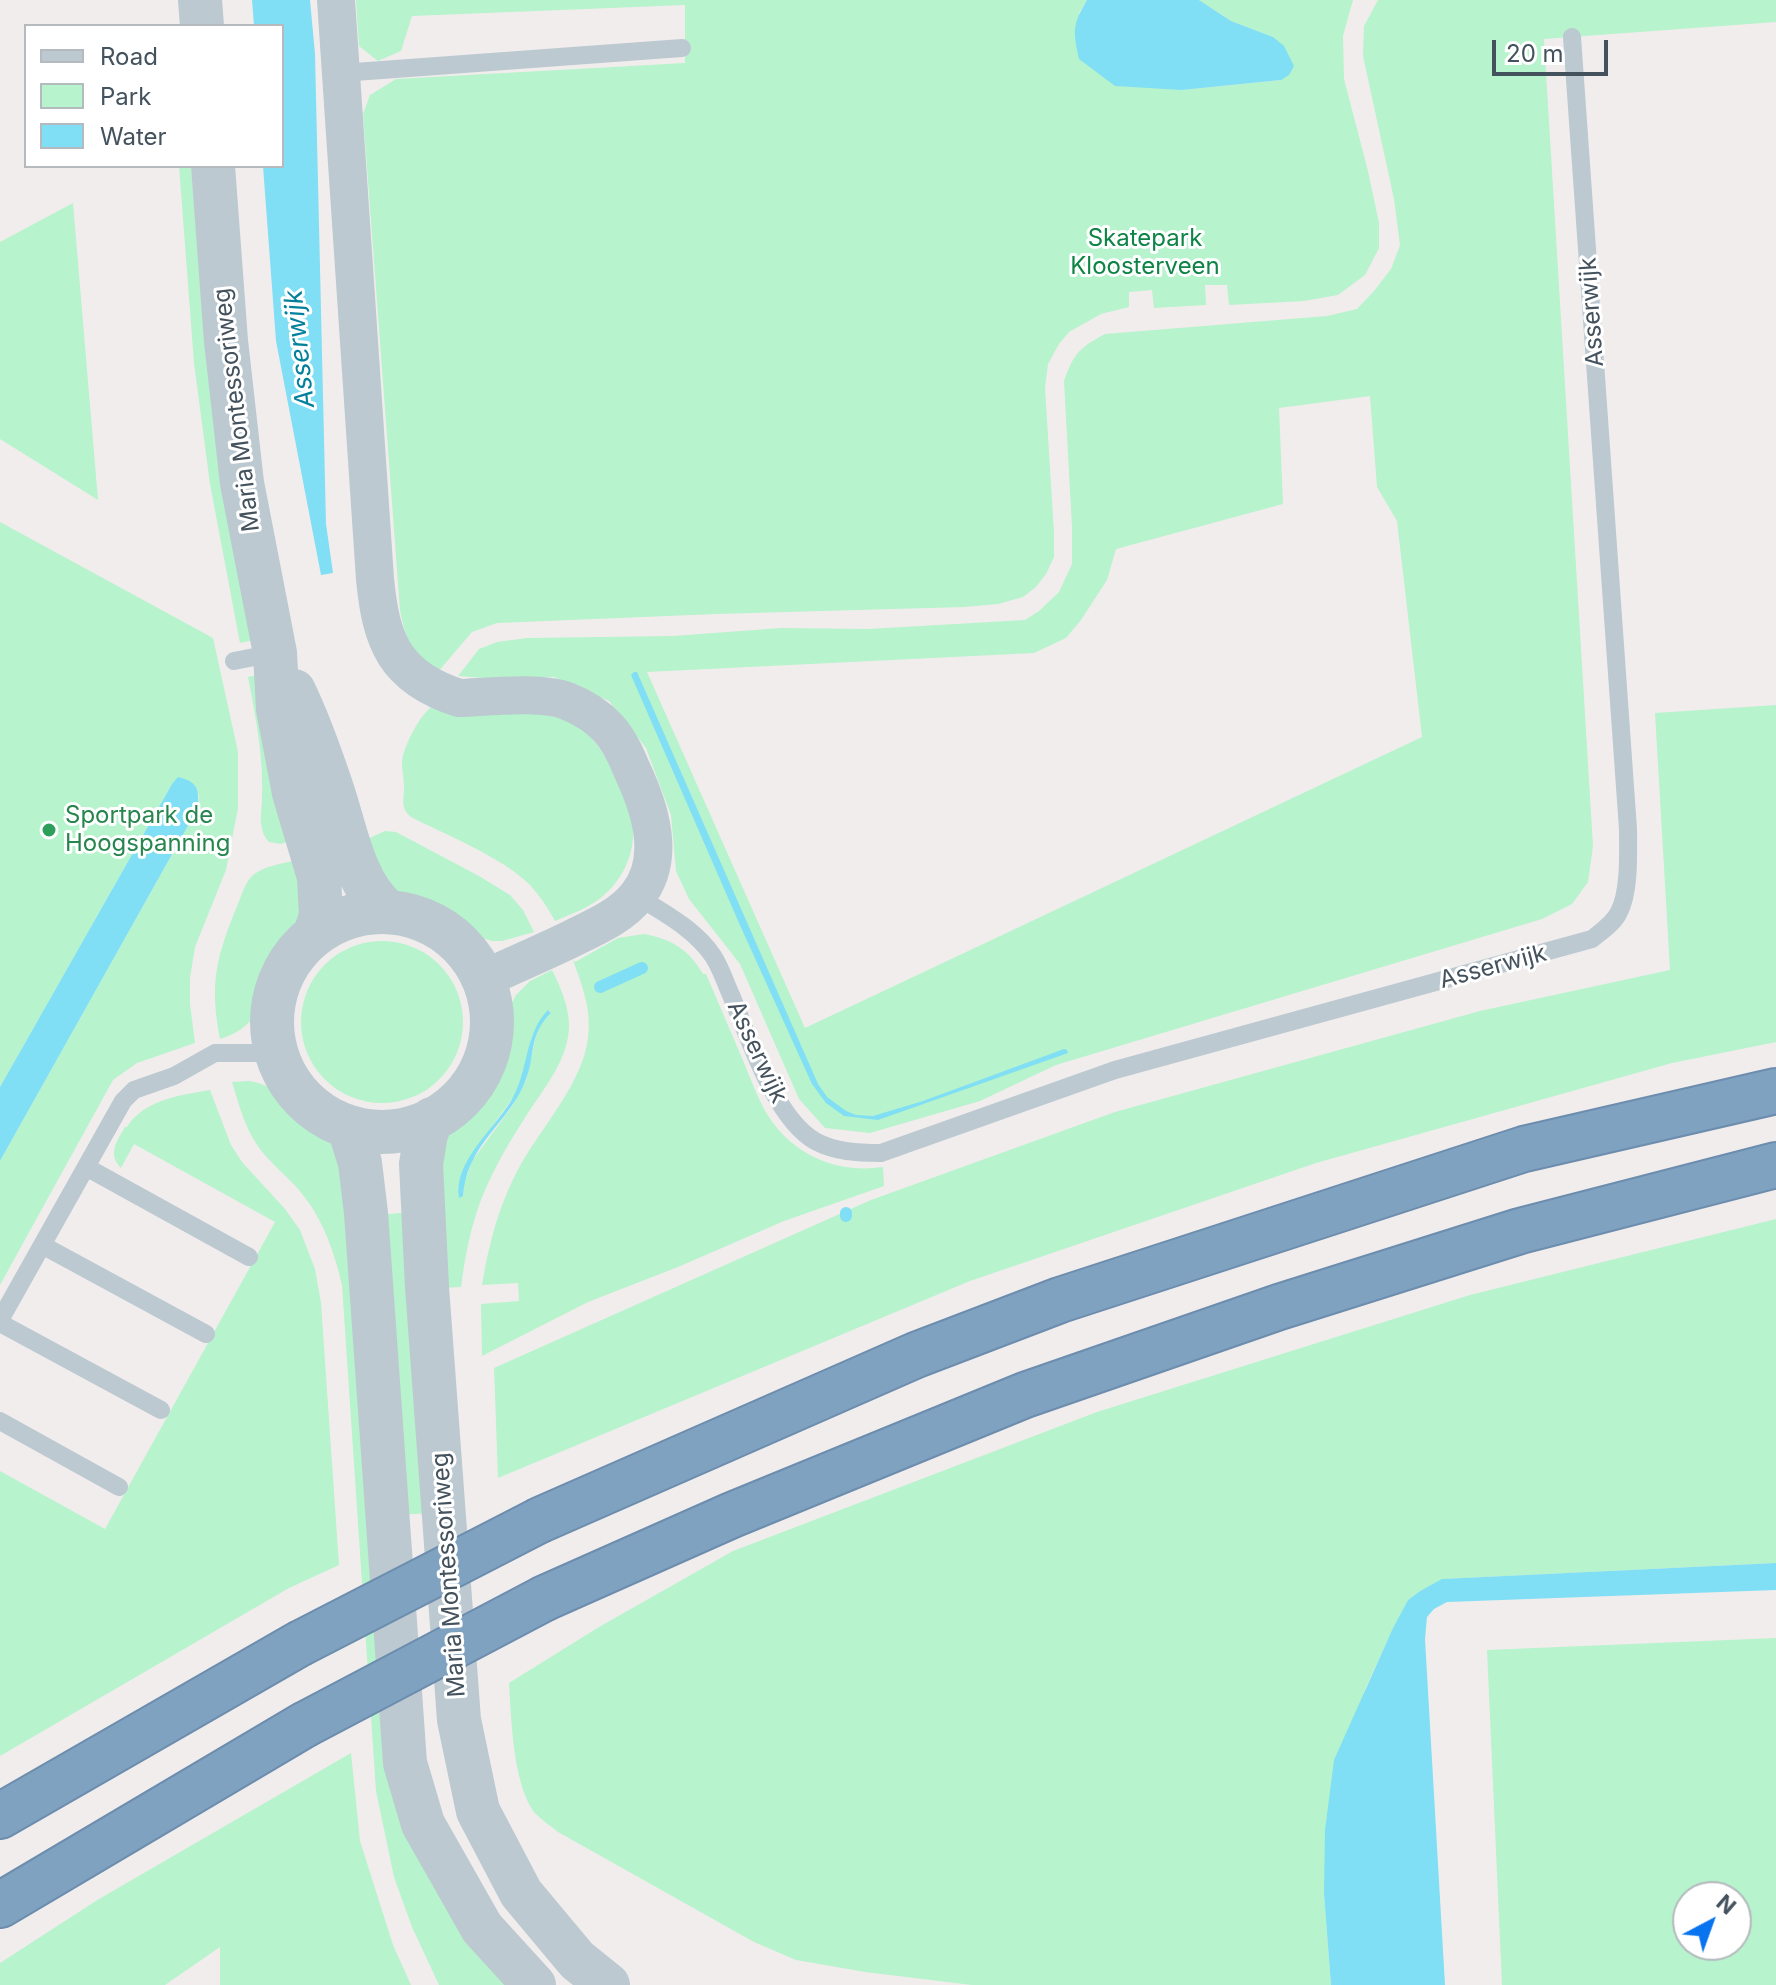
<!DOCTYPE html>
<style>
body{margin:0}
#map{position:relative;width:1776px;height:1985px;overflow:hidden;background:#f1eded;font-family:Inter,sans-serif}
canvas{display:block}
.legend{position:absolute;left:24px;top:24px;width:260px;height:144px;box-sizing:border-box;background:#fff;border:2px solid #b4babe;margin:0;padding:10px 14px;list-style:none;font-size:24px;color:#44525d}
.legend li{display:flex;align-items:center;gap:16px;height:40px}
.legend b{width:40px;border:2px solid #b4babe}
.north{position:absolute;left:1672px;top:1881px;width:80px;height:80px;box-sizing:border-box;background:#fff;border:2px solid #b4babe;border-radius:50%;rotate:41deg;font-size:22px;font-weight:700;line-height:32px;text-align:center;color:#44525d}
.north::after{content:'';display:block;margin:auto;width:28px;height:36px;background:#0974ef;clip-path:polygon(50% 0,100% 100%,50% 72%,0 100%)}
.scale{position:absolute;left:1492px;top:40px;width:116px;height:36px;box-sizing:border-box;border:4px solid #44525d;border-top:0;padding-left:10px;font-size:24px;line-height:28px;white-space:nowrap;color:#44525d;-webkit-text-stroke:6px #fff;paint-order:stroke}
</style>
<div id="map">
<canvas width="1776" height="1985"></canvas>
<ul class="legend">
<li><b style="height:10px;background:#bcc9d1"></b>Road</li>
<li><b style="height:22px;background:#b7f3cc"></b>Park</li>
<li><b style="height:22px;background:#80dff4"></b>Water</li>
</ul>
<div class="north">N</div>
<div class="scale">20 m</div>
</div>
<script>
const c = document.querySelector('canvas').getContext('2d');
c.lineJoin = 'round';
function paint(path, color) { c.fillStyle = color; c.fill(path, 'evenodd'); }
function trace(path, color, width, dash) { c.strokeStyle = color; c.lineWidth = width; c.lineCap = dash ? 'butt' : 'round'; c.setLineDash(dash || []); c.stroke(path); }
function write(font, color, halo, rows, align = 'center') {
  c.font = font + ' Inter,sans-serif'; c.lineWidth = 6; c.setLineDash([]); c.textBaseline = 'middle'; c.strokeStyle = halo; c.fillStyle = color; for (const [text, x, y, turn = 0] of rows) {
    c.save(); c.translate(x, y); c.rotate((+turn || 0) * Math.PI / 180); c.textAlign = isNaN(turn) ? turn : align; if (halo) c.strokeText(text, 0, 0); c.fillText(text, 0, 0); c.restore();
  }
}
const green = new Path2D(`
 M356,0H1087L1079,13L1182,90L1281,80L1273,37L1231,21L1199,0H1353L1343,36L1344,79L1368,171L1379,223V248L1365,275L1338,295L1304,301L1229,305L1227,285H1205L1206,305L1154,308L1152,290L1129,292V307L1101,314L1069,332L1059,344L1048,364L1045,388L1054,533V557L1046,574L1036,587L1023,597L998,604L964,607L716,614L497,623L472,632L437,673C410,649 407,645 400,610L363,114L370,95L396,79L685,63V5L412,16L401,51L378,61L359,46Z
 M1378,0H1776V22L1544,39L1593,846L1588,882L1572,904L1542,919L1056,1065L980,1101L870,1133L825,1128L799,1099L740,964L689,899L676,871L671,815L646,748L609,701L554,677L497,679L458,676L479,649L497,642L527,638L673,636L781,628L868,629L1025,620L1039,611L1059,592L1072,564V527L1064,381C1074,353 1079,348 1105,334L1327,316L1357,309L1374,291L1391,269L1400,245L1394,199L1363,56L1364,26ZM1370,396L1377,487L1397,521L1422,737L805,1028L647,672L1034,653L1066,638L1081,620L1107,580L1116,549L1283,504L1279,408Z
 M179,166H191L207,366L254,640L240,643L210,484L194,363Z
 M73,203L98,500L0,439V242Z
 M0,522L213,638L238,752V808L226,870L195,947L190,978V1004L195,1043L137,1063L113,1080L0,1285V1161L198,808L199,795L172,784L0,1087Z
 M261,674L297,839L281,844L269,842C258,830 261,815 262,801C264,758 256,719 248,677Z
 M1776,705V1042L1672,1063L1316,1163L970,1281L498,1478L494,1368L871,1200L1115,1112L1480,1011L1670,970L1655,713Z
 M433,706C457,708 481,710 506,711C526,713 547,713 566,720C591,731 603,751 614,774C619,785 625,796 629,807C640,839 629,874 603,896C589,908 571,914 555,921C548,908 540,896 530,885C502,857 446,835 411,817C400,807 404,801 404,788C404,779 402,770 402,762C403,747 420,714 433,706Z
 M385,831L396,832L479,876L510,895L523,910L534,932L502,941H492L475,936L445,916L394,891L361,842Z
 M303,859C302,881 302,905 298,927C296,940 282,952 276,964C257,998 265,1025 220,1039C210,986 215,961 235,911C240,901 243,886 251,877C263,865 287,863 303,859Z
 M644,934C672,939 689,950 703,974H706C718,1002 730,1030 742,1058C750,1077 757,1097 767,1114C792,1155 837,1174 883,1167L884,1186L784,1221L678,1267L588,1302L482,1356L481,1304L519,1301L518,1283L482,1285C489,1242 500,1201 522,1162C544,1125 583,1081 588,1038C592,1009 582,986 573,960L575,962L618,938Z
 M301 1022a81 81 0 1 1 162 0a81 81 0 1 1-162 0Z
 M552,970C560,986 568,1004 569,1023C570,1058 544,1088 526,1116C514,1135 502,1154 492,1175C474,1210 466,1248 461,1287L439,1288L431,1177L446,1130L486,1082L494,1067L499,1049L506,1014L516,995L530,981ZM549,1010L551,1013L538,1027L526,1081L513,1105L472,1161L464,1184L463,1196L460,1179L469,1158L515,1095L525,1068L532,1036Z
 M250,1081C285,1088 310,1117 337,1140L343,1150L391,1742L518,1985H439L412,1927L394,1877L376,1791L342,1285C334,1250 322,1217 299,1190C284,1173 265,1159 254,1140C243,1122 238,1101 232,1082Z
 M210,1090L231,1145L242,1162L285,1209L300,1230L315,1269L321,1303L339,1565L289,1588L0,1756V1471L105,1529L275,1222L134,1144L121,1168C107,1154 117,1141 125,1127H127C144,1100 180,1095 210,1090Z
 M412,1212L432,1513L397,1515L377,1215Z
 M1776,1219V1563L1443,1579L1420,1591L1408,1600L1393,1629L1365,1689L1324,1894L1331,1985H972L865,1972L796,1960L754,1942L558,1832C551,1826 540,1819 534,1812C513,1784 511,1717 509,1683L599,1627L733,1551L1097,1412L1470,1295Z
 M1776,1638V1985H1502L1487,1650ZM1736,1897V1945H1688V1897Z
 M351,1753L360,1841L393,1945L411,1985H220V1947L165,1985H0V1963L99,1899Z`);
const water = new Path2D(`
 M252,0H310L315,54L326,524L333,573L321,575L276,341L263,166H282V26H254Z
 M1087,0H1199L1231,21L1273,37L1284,46L1294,66L1289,75L1281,80L1182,90L1115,86L1079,59C1073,30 1072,26 1087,0Z
 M634,672H637L818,1084L827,1097L846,1111L856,1115L873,1116L923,1101L1064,1049L1067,1050L1068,1053L878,1120L844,1116L826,1103L812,1084L739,923L631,675Z
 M178,777C198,782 199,789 198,808L0,1161V1087L172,784Z
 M548,1010L551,1013C528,1035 536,1055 525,1082C513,1112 487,1132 473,1160C467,1171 464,1184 463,1196L459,1198C453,1162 494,1129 511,1101C529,1071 524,1034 548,1010Z
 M1776,1563V1590L1447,1602L1434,1609L1427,1617L1425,1639L1445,1985H1331L1324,1894L1325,1830L1334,1760L1393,1628L1408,1600L1420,1591L1442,1579Z`);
const stream = new Path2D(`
 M600,987L642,968
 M846,1216V1213`);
const service = new Path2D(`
 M341,73L682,48
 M234,661L275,653
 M637,896C664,913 695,929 713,956C721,968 725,982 731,995C749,1038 775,1118 815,1141C835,1152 858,1153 881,1153L1115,1070L1592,939C1602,931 1614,923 1619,912C1630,891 1628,852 1628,829L1572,37
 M86,1167L249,1257
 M42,1245L206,1334
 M0,1320L123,1101L134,1090L174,1076L215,1053H265L276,1051
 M0,1323L161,1410
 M0,1421L119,1487`);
const minor = new Path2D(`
 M336,0L375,579C381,641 394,677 459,698C488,697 541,691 567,701C582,707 597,716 608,728C619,740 626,755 632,770C650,808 667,859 637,896C620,917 595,927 571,939C542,953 512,966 483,979`);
const tertiary = new Path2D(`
 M200,0L202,26
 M213,166L226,341L242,483L275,653L278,709L294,793L319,877L321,916L315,934
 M294,691C309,722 321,756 332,789C346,830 353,882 387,911
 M272 1022a110 110 0 1 1 220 0a110 110 0 1 1-220 0Z
 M432,1119L426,1134L421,1164L427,1287L459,1720L478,1811L521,1893L577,1960L608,1985
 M349,1127L360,1163L366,1213L405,1763L423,1824L482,1928L534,1985`);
const motorway = new Path2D(`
 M540,1520L916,1355L1060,1300L1524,1149L1776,1091
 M545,1598L732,1515L1025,1395L1279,1307L1520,1231L1776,1165
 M0,1816L299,1644
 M0,1905L304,1725`);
const motorwayBridge = new Path2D(`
 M299,1644L540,1520
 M304,1725L545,1598`);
const markers = [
 [49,830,8,"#2e9e5b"]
];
const parkNames = [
 ["Skatepark",1145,239],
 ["Kloosterveen",1145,267]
];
const streetNames = [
 ["Asserwijk",1592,312,-94],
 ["Maria Montessoriweg",237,410,-97],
 ["Asserwijk",1493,967,-15],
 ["Asserwijk",757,1052,65],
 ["Maria Montessoriweg",449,1575,-94]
];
const leisureNames = [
 ["Sportpark de",65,816],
 ["Hoogspanning",65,844]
];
const waterNames = [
 ["Asserwijk",300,349,-96]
];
paint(green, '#b7f3cc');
paint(water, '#80dff4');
trace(stream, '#80dff4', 12);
trace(motorway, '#6c8dad', 48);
trace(service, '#bcc9d1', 18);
trace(minor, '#bcc9d1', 38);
trace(tertiary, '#bcc9d1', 44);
trace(motorway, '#80a2c1', 44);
trace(motorwayBridge, '#6c8dad', 48, []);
trace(motorwayBridge, '#80a2c1', 44);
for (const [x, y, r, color] of markers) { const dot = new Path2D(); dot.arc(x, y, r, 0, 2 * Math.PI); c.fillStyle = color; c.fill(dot); trace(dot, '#fff', 3); }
write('24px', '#0e8446', '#fff', parkNames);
write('24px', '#44525d', '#fff', streetNames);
write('24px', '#27864d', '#fff', leisureNames, 'left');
write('italic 26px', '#03809c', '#fff', waterNames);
</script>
